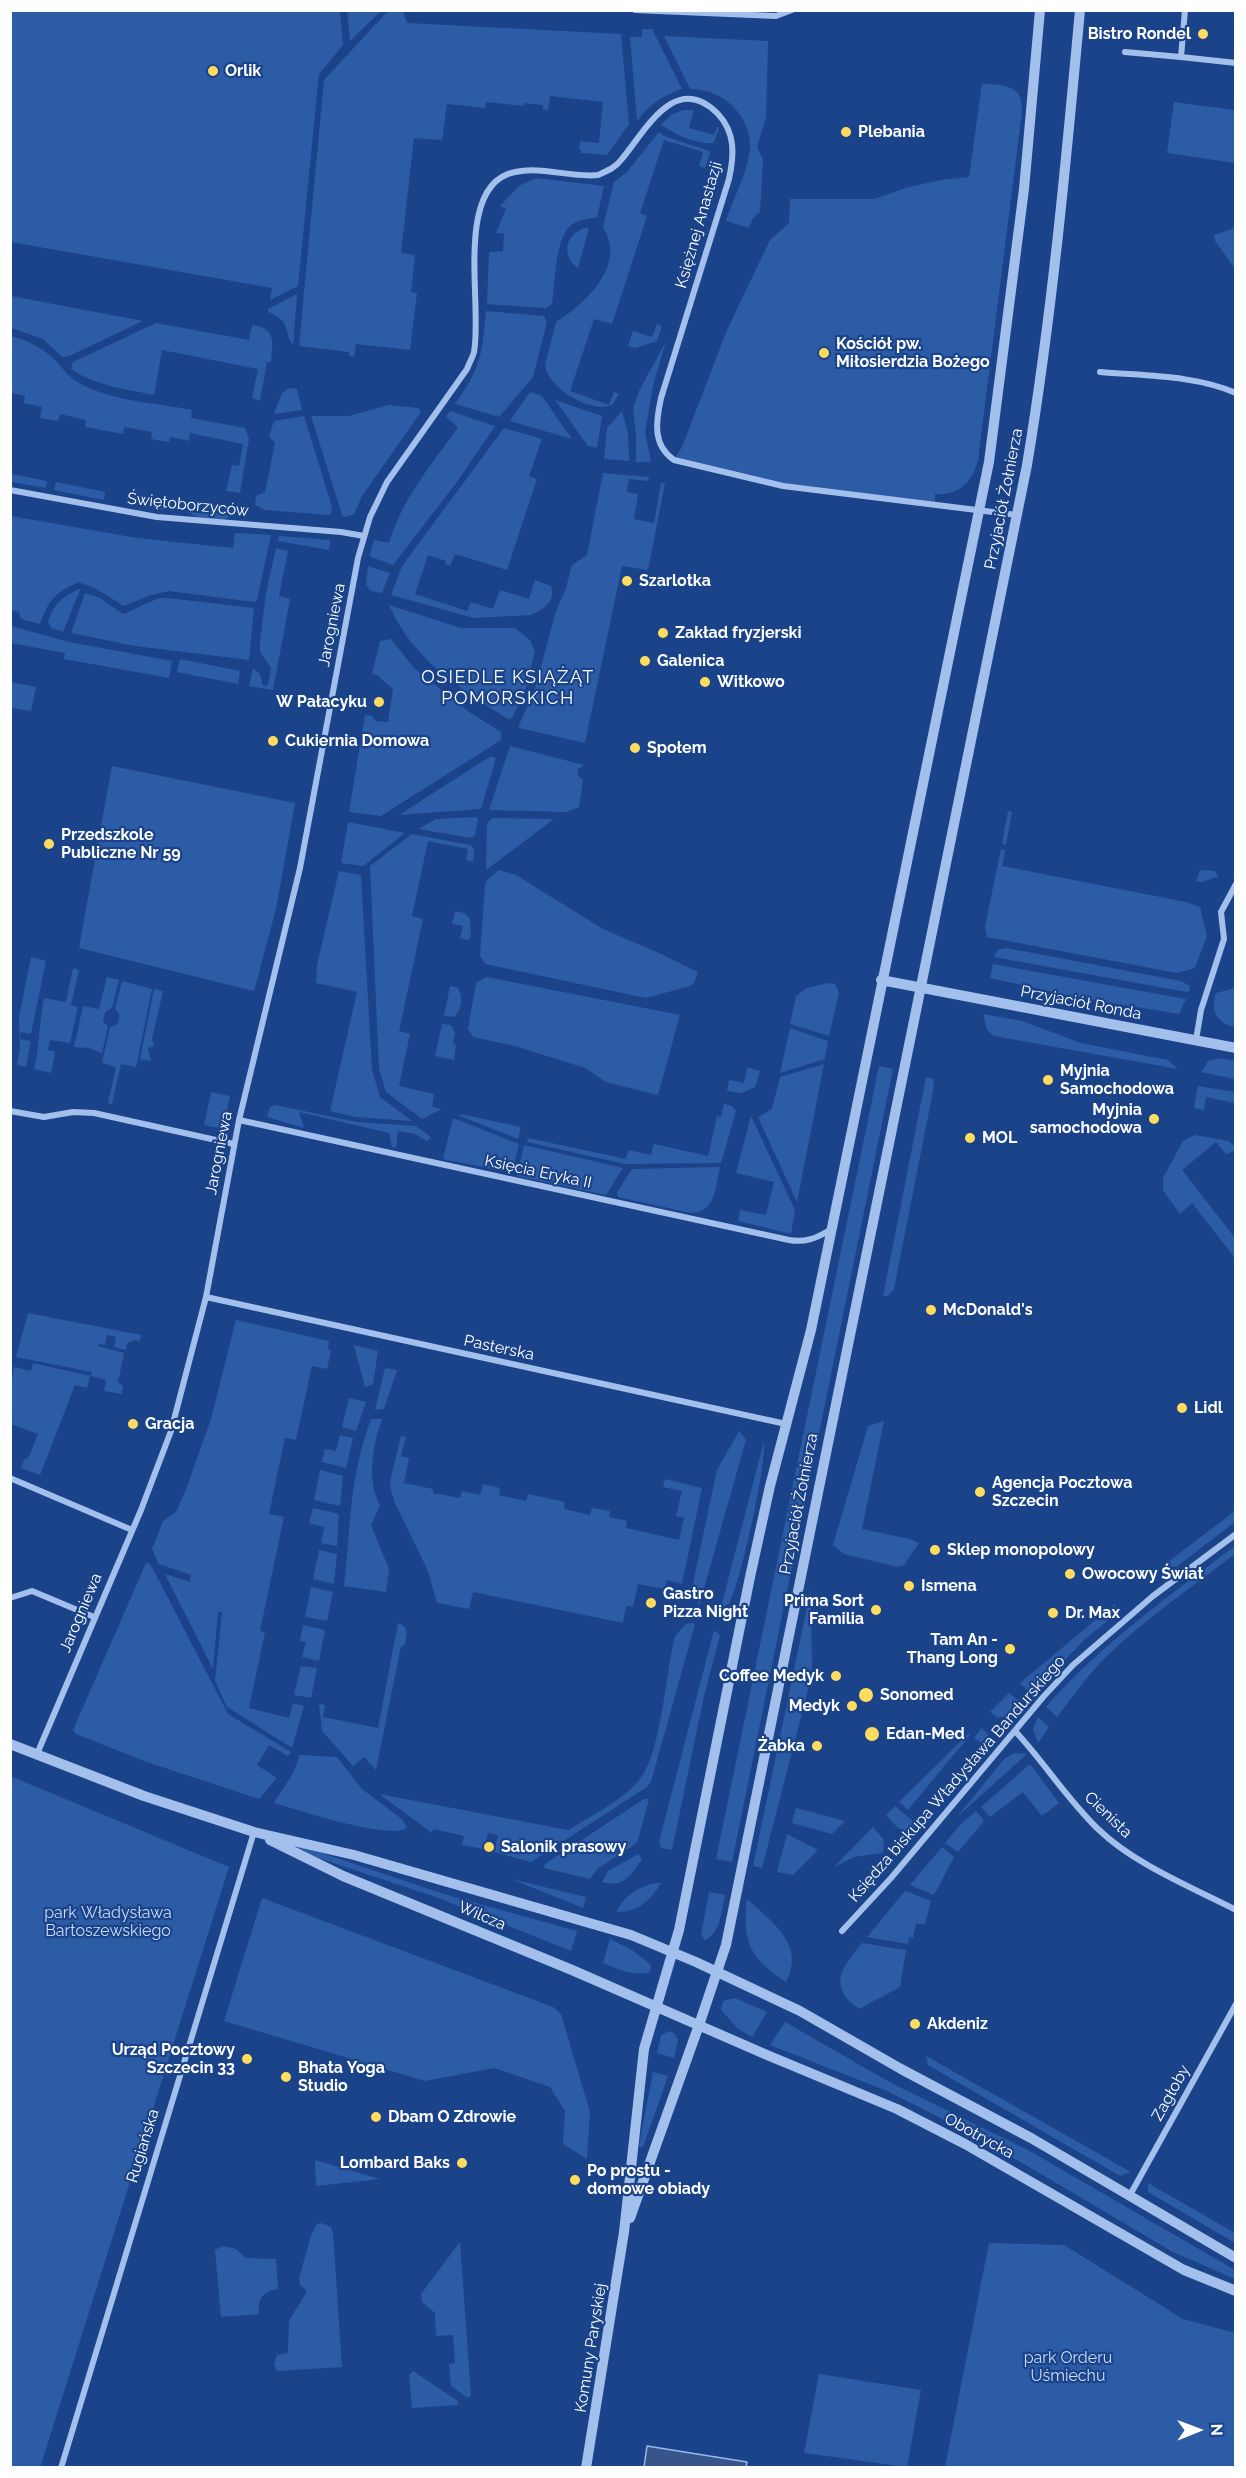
<!DOCTYPE html>
<meta charset="utf-8">
<style>
body{margin:0}
#map{position:relative;width:1246px;height:2478px;overflow:hidden;background:#1a4389;font-family:Raleway,sans-serif}
canvas{display:block}
.frame{position:absolute;inset:0;border:12px solid #fff;pointer-events:none}
.north{position:absolute;left:1168px;top:2400px;width:60px;height:60px;-webkit-text-stroke:4px #1a4389;paint-order:stroke;rotate:89deg;font-size:16px;font-weight:700;line-height:24px;text-align:center;color:#fff}
.north::after{content:'';display:block;margin:auto;width:21px;height:27px;background:#fff;clip-path:polygon(50% 0,100% 100%,50% 72%,0 100%)}
</style>
<div id="map">
<canvas width="1246" height="2478"></canvas>
<div class="frame"></div>
<div class="north">N</div>
</div>
<script>
const c = document.querySelector('canvas').getContext('2d');
c.lineJoin = 'round';
function paint(path, color) { c.fillStyle = color; c.fill(path, 'evenodd'); }
function trace(path, color, width, dash) { c.strokeStyle = color; c.lineWidth = width; c.lineCap = dash ? 'butt' : 'round'; c.setLineDash(dash || []); c.stroke(path); }
function write(font, color, halo, rows, align = 'center') {
  c.font = font + ' Raleway,sans-serif'; c.lineWidth = 4.5; c.setLineDash([]); c.textBaseline = 'middle'; c.strokeStyle = halo; c.fillStyle = color; for (const [text, x, y, turn = 0] of rows) {
    c.save(); c.translate(x, y); c.rotate((+turn || 0) * Math.PI / 180); c.textAlign = isNaN(turn) ? turn : align; if (halo) c.strokeText(text, 0, 0); c.fillText(text, 0, 0); c.restore();
  }
}
const green = new Path2D(`
 M10,11H340L343,45L319,74L298,286L270,300L272,288L11,242Z
 M347,11V10L381,11L350,41Z
 M388,11H403L407,23L621,34L629,124L607,155L581,153L582,150H579L580,141L599,143L603,102L550,96L548,110L543,109V105L524,103V106L486,102L485,108L447,104L442,140L414,138L401,253L415,255L411,292L417,293L410,350L356,344L354,357L349,356V352L299,346L324,80Z
 M642,29H652L682,89C662,96 650,104 637,121L630,37H642Z
 M664,36L768,41L766,117L757,147L763,159L760,212L753,218L749,228L726,221C733,200 748,170 750,149C751,115 723,89 690,89Z
 M982,84C1004,85 1023,84 1022,112L978,460C973,482 958,496 935,494V504L804,489L674,460L682,447L727,330L770,240L789,223L790,199H874L909,187L941,180L969,177Z
 M1174,102L1235,110V163L1167,153Z
 M683,110H694L689,128L714,135L717,127L719,128L714,143C697,145 675,134 661,125L671,115Z
 M659,132L664,136L709,151L710,153L705,168L699,166L703,152L664,140L640,213L647,216L612,324L594,319L570,391L609,405L614,392L619,394L612,405C592,414 548,389 545,365L556,322C587,303 627,264 603,227L614,182L626,173Z
 M536,178L604,186L597,217C588,219 577,220 570,226C555,240 555,284 552,304L546,308L487,304L489,252L503,251L504,234L496,233L506,209L500,206L519,186Z
 M585,228H589L578,268C561,256 565,234 585,228Z
 M1235,228H1236L1235,269L1215,241L1214,235Z
 M297,294V296L293,345C283,331 292,321 268,312V309Z
 M11,296L143,321L67,357H62L43,339L11,328Z
 M486,311L544,316L547,322L533,377L499,417L455,404C481,368 482,355 486,311Z
 M156,323L249,340L252,325C276,329 273,341 271,362H267L260,401L252,398L258,369L162,350L154,395C125,389 96,386 71,369L73,362Z
 M657,324L662,326L657,341L635,348L628,346L633,331L652,337Z
 M11,336C27,340 43,348 55,360C63,368 68,377 79,383C111,401 156,403 192,410L191,418L245,428L249,439L240,493L226,491L232,465L239,466L243,444L190,433L189,441L170,437L169,442L151,439L152,432L124,427L123,434L85,427L86,420L60,414L58,421L40,418L42,407L24,403L25,396L11,393Z
 M666,341L654,382L645,432L651,462H636V436L633,409L639,391Z
 M289,388L297,389L302,410L274,414L282,393Z
 M530,392L542,396L572,439L510,421Z
 M555,400L602,416L597,448L588,446Z
 M389,405L418,408L421,412L362,496L354,514L345,517L342,515L311,416H349Z
 M450,411L495,426L457,482L393,565L371,557L370,554L374,540L389,543C402,499 432,464 458,427L446,417Z
 M622,411L628,433L629,461L604,459L607,428Z
 M304,416L332,507L331,513L329,515L265,510L255,505L256,496L265,492L275,443L269,436L274,421Z
 M504,428L542,439L529,476L537,479L507,570L455,554L450,566L445,564L446,561L428,555L415,594L467,611L471,602L493,609L500,590L529,599L535,580L551,586C556,601 544,609 531,615L474,618L391,595L402,566Z
 M11,469L12,474L47,481L46,488L11,482Z
 M603,473L649,477L648,481L629,479L627,492L638,494L634,519L654,523L661,483H665L648,570L622,566L585,743L519,728V725L535,689L555,614L566,588L572,565L587,555Z
 M56,482L105,492L104,500L54,490Z
 M128,493L166,501L165,510L125,503Z
 M189,505L232,514L224,520L198,518L188,512Z
 M11,516L137,538L233,548L235,533L271,535L257,600L254,602L169,591L151,595L124,606L96,589L79,582C54,593 49,600 40,624L21,619L19,612L11,611Z
 M279,536L330,540L329,550L278,541Z
 M276,548L288,551L279,596L290,599L273,690L249,686L253,668L260,674L262,683L264,686L268,685L271,668L260,652V641L266,593Z
 M368,566L390,573L382,593L371,591L366,585Z
 M79,589L80,590L63,632L51,628L48,622C56,601 60,599 79,589Z
 M85,593L100,598L123,614L159,598H167L254,608L249,660L135,646L71,633Z
 M389,605L461,628H515L530,640L535,652L526,687L512,718L508,719C459,688 413,660 389,605Z
 M11,626L69,642L172,661L169,678L64,659L65,653L11,643Z
 M391,639L414,668L469,712L501,732V740L381,816L349,812L365,715L372,716L375,721L388,722L393,689L377,675L372,674L380,641Z
 M180,659L240,671L238,684L177,672Z
 M10,682L36,687L31,711L11,708Z
 M510,746L584,765L578,769V775L583,780L579,807L566,812L489,810Z
 M491,756L496,758L481,809L399,815Z
 M112,766L295,803L276,909L254,991L79,948Z
 M1008,811L1012,812L1006,845L1002,844Z
 M476,817L478,819L475,836L470,838L419,829L436,819Z
 M493,818L554,819L486,870L487,823Z
 M348,822L405,833L363,866L341,863Z
 M412,834L470,845L474,848L473,862L466,860L468,849L428,841L412,916L423,919L399,1031L410,1034L399,1086L434,1094L432,1107L442,1109L422,1119L386,1092L379,1069L370,866Z
 M1001,849L1005,850L1002,866L1186,902L1200,907L1207,936L1195,968L1177,973L987,937L985,926Z
 M499,870L516,875L603,929L661,954L698,972L694,983L690,986L646,998L485,964L480,956L485,885L487,880Z
 M1200,870L1214,871L1219,876L1202,882L1196,881Z
 M339,871L361,875L372,1070L380,1097L412,1121L355,1117L330,1111L357,992L316,983L317,965Z
 M455,911L464,913L470,918L471,937L468,940L460,938L463,926L452,924Z
 M1006,948L1181,981L1190,986L1189,992L1181,991L994,957L998,950Z
 M31,957L46,961L31,1034L21,1032L20,1039L31,1041L26,1067L17,1065L20,1048L19,1017Z
 M993,964L1180,998L1186,999L1179,1014L1076,997L990,978Z
 M73,968L79,970L71,1005L78,1007L70,1043L50,1040L48,1050L55,1052L51,1073L34,1069C40,1045 39,1022 44,998L66,1002Z
 M107,977L119,980L112,1008L105,1012L103,1022L108,1026L102,1053L89,1048L74,1047L83,1006L99,1009Z
 M487,977L680,1015L658,1095L606,1082L585,1068L515,1046L473,1037L468,1029L476,983Z
 M122,981L152,989L136,1067L121,1064L112,1104L108,1103L116,1067L102,1063L110,1027L116,1025L119,1020V1013L115,1009Z
 M828,983L835,984L839,993L829,1036L790,1024L796,996L807,988Z
 M450,986L458,988C463,996 462,1012 453,1017L444,1016Z
 M1235,988H1236L1235,1027C1217,1023 1210,1011 1216,993Z
 M154,989L163,991L152,1039L154,1046L148,1048L151,1061L140,1059Z
 M983,1014L1022,1021L1081,1043L1168,1060L1178,1069L994,1036L987,1030Z
 M442,1024L451,1025L455,1033L453,1044L456,1045L454,1060L435,1056Z
 M790,1028L828,1041L825,1059L780,1073Z
 M1221,1058L1235,1061V1079L1201,1072L1208,1061Z
 M824,1064L797,1202L758,1117L772,1109L780,1077Z
 M879,1066L893,1069L732,1862L716,1859Z
 M747,1067L760,1071L755,1087L741,1093L727,1091L729,1080L744,1083Z
 M926,1077L933,1079L934,1086L894,1289L888,1296H883Z
 M1198,1086L1235,1092V1103L1206,1097L1204,1110L1194,1108Z
 M211,1092L230,1096L223,1129L204,1125Z
 M724,1104L732,1106L736,1111L721,1163L625,1164L527,1142L528,1138L626,1159L628,1150L651,1155L654,1144L708,1156L717,1116L721,1117Z
 M275,1105L357,1122L416,1126L431,1137L427,1141L415,1134L398,1131L396,1148L392,1147L389,1133L299,1112L304,1128L267,1117L270,1107Z
 M460,1114L521,1127L518,1139L460,1116Z
 M751,1116L795,1210L791,1234L738,1221L740,1210L766,1215L774,1182L736,1173Z
 M453,1118L519,1144L512,1173L443,1159Z
 M1195,1135L1229,1141L1234,1146V1151L1226,1154L1216,1142L1182,1170L1235,1238V1258L1192,1203L1180,1214L1163,1190V1178L1183,1141Z
 M524,1145L623,1168L606,1195L517,1176Z
 M720,1167C715,1186 717,1212 691,1213L618,1197L617,1192L632,1169Z
 M28,1313L141,1335L140,1341L134,1340L127,1343L126,1350L114,1347L116,1337L107,1335L105,1345L99,1344L98,1346L124,1353L118,1382L123,1386L122,1394L104,1391L106,1380L91,1376L92,1372L16,1357Z
 M236,1320L329,1341L328,1349L331,1351L327,1369L312,1366L296,1440L285,1438L269,1514L284,1517L260,1631L265,1632L249,1708L289,1718L293,1703L304,1706L292,1748L227,1707L215,1681L222,1612H218L213,1669L165,1574L190,1582L191,1575L159,1564L152,1549L163,1521L176,1512L185,1492L211,1419Z
 M354,1345L378,1351L373,1384L365,1387Z
 M33,1363L90,1376L87,1388L75,1385L40,1475L21,1468L25,1458L28,1459L38,1434L11,1424L13,1415H11V1384L14,1367L31,1371Z
 M385,1368L397,1370L384,1409L375,1410Z
 M349,1398L366,1402L356,1431L342,1427Z
 M371,1419H382C373,1445 366,1479 380,1505L371,1525L389,1569L386,1592L344,1586C351,1525 349,1478 371,1419Z
 M884,1421L862,1529L910,1539L919,1543L904,1565L898,1567L844,1554L833,1545L868,1426Z
 M739,1431L746,1440L699,1606L693,1583L717,1470Z
 M340,1435L353,1438L346,1468L322,1462L325,1449L336,1451Z
 M401,1436L406,1437L401,1456L409,1458L404,1483L433,1489V1493L460,1498L462,1491L480,1495L483,1484L500,1488L499,1495L526,1501L528,1494L565,1502L564,1509L590,1515L592,1508L610,1511L609,1517L627,1521L626,1528L679,1540L684,1518L676,1516L682,1491L663,1487L665,1479L702,1488L682,1584L667,1580L664,1589L638,1584L633,1607L626,1606L623,1623L473,1592L469,1609L437,1603L428,1571L395,1503L391,1490L390,1481Z
 M764,1441C767,1463 740,1585 729,1604L721,1607Z
 M320,1470L343,1476L340,1506L314,1500Z
 M313,1508L339,1514L337,1546L321,1543L324,1527L309,1523Z
 M1235,1511V1522L1176,1567L1164,1565Z
 M1235,1546V1554C1192,1587 1146,1618 1106,1657C1088,1675 1073,1696 1057,1717L1046,1707C1101,1644 1169,1596 1235,1546Z
 M319,1550L337,1554L334,1584L313,1579Z
 M146,1563H149L153,1569L228,1714L291,1752L288,1756L269,1745L257,1765L277,1778L259,1799L144,1761L76,1734L73,1730Z
 M311,1587L333,1592L327,1621L305,1617Z
 M811,1588L812,1674L762,1868L753,1866Z
 M1116,1603L1111,1618L1084,1640L1032,1695L1020,1683Z
 M398,1623C410,1627 407,1636 404,1646H401L376,1770L364,1757L353,1766L322,1731L319,1704L325,1705L323,1717L378,1728Z
 M692,1623L695,1624L651,1782L647,1787L531,1862L494,1852L498,1835L488,1833L484,1849L462,1845L464,1836L433,1829L432,1833L379,1794L568,1830C591,1816 622,1801 640,1779C661,1754 666,1671 675,1636L686,1624Z
 M303,1625L325,1630L319,1661L302,1657L306,1642L300,1641Z
 M714,1630L720,1635L704,1696L672,1850L661,1848L659,1842Z
 M301,1666L317,1668L311,1698L294,1695Z
 M1009,1693L1023,1705L1013,1717H997L990,1712Z
 M1038,1717L1049,1727L1038,1743L1033,1729Z
 M982,1728L988,1735V1747L974,1738Z
 M968,1734L970,1735L908,1810L899,1802Z
 M1015,1753L1027,1754L957,1817L1004,1759Z
 M300,1755L337,1757L362,1789L403,1820L407,1828C388,1840 298,1810 274,1803L293,1773Z
 M1030,1764L1059,1803L1042,1816L1023,1792L990,1817L981,1807Z
 M10,1776L229,1867L40,2468L10,2467Z
 M644,1799H649L637,1843L597,1869L590,1879L544,1868L545,1864Z
 M895,1806L921,1828V1829C905,1839 896,1826 886,1815Z
 M796,1808L845,1821L832,1834L792,1823Z
 M976,1811L984,1821L958,1852L945,1843L961,1824Z
 M873,1827L884,1840L883,1853L854,1857L834,1867Z
 M259,1832L447,1895L577,1931L571,1951L433,1896L258,1838Z
 M787,1834L818,1850L793,1875L777,1872Z
 M942,1847L954,1857L934,1895L910,1885Z
 M638,1854L642,1859C630,1876 624,1888 602,1882L608,1871Z
 M511,1879L586,1897L583,1908Z
 M661,1883C651,1900 638,1912 617,1912C621,1897 645,1882 661,1883Z
 M905,1891L931,1901L925,1924H916L913,1938L909,1937L908,1944L867,1937Z
 M709,1892L725,1895C722,1910 720,1934 705,1940L701,1935Z
 M262,1898L553,2007L561,2014L590,2112L587,2159L563,2144L565,2111L550,2087L494,2068L425,2081L224,2021Z
 M747,1899C772,1922 806,1945 786,1982C750,1958 742,1942 747,1899Z
 M610,1939L632,1950L651,1965L650,1972C635,1977 617,1969 603,1963Z
 M862,1943L906,1950L900,1987L859,2009C826,1986 843,1966 862,1943Z
 M735,1998L767,2012L752,2037L738,2029L721,2010L723,2001Z
 M785,2022L893,2084L1028,2150L1235,2270V2279L1173,2252L1024,2164L933,2114L887,2091L770,2045Z
 M669,2031L675,2034L678,2040L674,2058L657,2053L661,2035Z
 M926,2056L1131,2172L1120,2176L928,2065Z
 M653,2072L668,2076L643,2147L641,2148L639,2145Z
 M315,2160L380,2179L316,2186Z
 M1148,2183L1235,2233V2243L1148,2192Z
 M321,2223L331,2227L333,2233L342,2367L277,2371L274,2364L277,2355L288,2353L289,2321L307,2291L300,2285L299,2278L312,2233L317,2224Z
 M460,2242L471,2395L468,2398L451,2386L449,2364L455,2363L453,2335L436,2336L435,2313L422,2302L421,2294Z
 M989,2243L1064,2245L1183,2319L1235,2333V2467H945Z
 M223,2246L236,2249L246,2258L276,2259L278,2289C262,2291 258,2299 259,2314L221,2317L215,2250Z
 M413,2371L458,2401V2405L412,2408L409,2375Z
 M819,2374L921,2390L907,2467L804,2453Z`);
const water = new Path2D(`
 M647,2446L747,2462L746,2467H644Z`);
const minor = new Path2D(`
 M635,10L776,16L792,10
 M1125,52L1181,57L1185,10
 M1181,57L1236,63
 M1100,372C1145,376 1194,375 1236,393
 M10,490L157,517L341,532L364,536
 M1196,1040L1201,1010L1224,939L1221,912L1236,884
 M10,1111L44,1117L73,1112L94,1113L234,1144
 M239,1120L789,1240C805,1243 817,1238 830,1230
 M206,1297L786,1424
 M10,1478L132,1530
 M10,1598L32,1591L94,1617
 M1015,1731C1044,1762 1067,1799 1098,1829C1134,1864 1191,1887 1236,1910
 M37,1754L141,1510L171,1431L206,1297L239,1120L300,868L358,558L370,517L387,482L467,369C469,363 473,357 474,352C483,306 453,184 515,172C542,166 571,178 598,175C607,171 615,168 621,160C645,132 675,70 718,114C736,133 734,156 729,179L661,398C656,421 652,445 674,460L783,486L1017,515
 M842,1931L891,1878L1044,1696L1073,1665L1153,1596L1236,1534
 M1130,2195L1236,2004
 M61,2468L254,1832`);
const tertiary = new Path2D(`
 M881,980L1236,1048
 M10,1744L144,1796L254,1832L354,1855L631,1935L696,1962L800,2011L901,2069L1031,2138L1236,2258
 M270,1840L343,1876L572,1970L767,2055L897,2109L965,2144L1184,2270L1236,2291
 M630,2218L699,2025L726,1945L1027,465C1052,315 1066,162 1080,10
 M586,2468L624,2232L644,2049L679,1930L750,1577L770,1486L811,1330L989,462L1024,189L1040,10`);
const markers = [
 [1203,34,6,"#ffdb5f"],
 [213,71,6,"#ffdb5f"],
 [846,132,6,"#ffdb5f"],
 [824,353,6,"#ffdb5f"],
 [627,581,6,"#ffdb5f"],
 [663,633,6,"#ffdb5f"],
 [645,661,6,"#ffdb5f"],
 [705,682,6,"#ffdb5f"],
 [379,702,6,"#ffdb5f"],
 [273,741,6,"#ffdb5f"],
 [635,748,6,"#ffdb5f"],
 [49,844,6,"#ffdb5f"],
 [1048,1080,6,"#ffdb5f"],
 [1154,1119,6,"#ffdb5f"],
 [970,1138,6,"#ffdb5f"],
 [931,1310,6,"#ffdb5f"],
 [1182,1408,6,"#ffdb5f"],
 [133,1424,6,"#ffdb5f"],
 [980,1492,6,"#ffdb5f"],
 [935,1550,6,"#ffdb5f"],
 [1070,1574,6,"#ffdb5f"],
 [909,1586,6,"#ffdb5f"],
 [651,1603,6,"#ffdb5f"],
 [876,1610,6,"#ffdb5f"],
 [1053,1613,6,"#ffdb5f"],
 [1010,1649,6,"#ffdb5f"],
 [836,1676,6,"#ffdb5f"],
 [866,1695,8,"#ffdb5f"],
 [852,1706,6,"#ffdb5f"],
 [872,1734,8,"#ffdb5f"],
 [817,1746,6,"#ffdb5f"],
 [489,1847,6,"#ffdb5f"],
 [915,2024,6,"#ffdb5f"],
 [247,2059,6,"#ffdb5f"],
 [286,2077,6,"#ffdb5f"],
 [376,2117,6,"#ffdb5f"],
 [462,2163,6,"#ffdb5f"],
 [575,2180,6,"#ffdb5f"]
];
const poiNames = [
 ["Bistro Rondel",1191,34,"right"],
 ["Orlik",225,71],
 ["Plebania",858,132],
 ["Kościół pw.",836,344],
 ["Miłosierdzia Bożego",836,362],
 ["Szarlotka",639,581],
 ["Zakład fryzjerski",675,633],
 ["Galenica",657,661],
 ["Witkowo",717,682],
 ["W Pałacyku",367,702,"right"],
 ["Cukiernia Domowa",285,741],
 ["Społem",647,748],
 ["Przedszkole",61,835],
 ["Publiczne Nr 59",61,853],
 ["Myjnia",1060,1071],
 ["Samochodowa",1060,1089],
 ["Myjnia",1142,1110,"right"],
 ["samochodowa",1142,1128,"right"],
 ["MOL",982,1138],
 ["McDonald's",943,1310],
 ["Lidl",1194,1408],
 ["Gracja",145,1424],
 ["Agencja Pocztowa",992,1483],
 ["Szczecin",992,1501],
 ["Sklep monopolowy",947,1550],
 ["Owocowy Świat",1082,1574],
 ["Ismena",921,1586],
 ["Gastro",663,1594],
 ["Pizza Night",663,1612],
 ["Prima Sort",864,1601,"right"],
 ["Familia",864,1619,"right"],
 ["Dr. Max",1065,1613],
 ["Tam An -",998,1640,"right"],
 ["Thang Long",998,1658,"right"],
 ["Coffee Medyk",824,1676,"right"],
 ["Sonomed",880,1695],
 ["Medyk",840,1706,"right"],
 ["Edan-Med",886,1734],
 ["Żabka",805,1746,"right"],
 ["Salonik prasowy",501,1847],
 ["Akdeniz",927,2024],
 ["Urząd Pocztowy",235,2050,"right"],
 ["Szczecin 33",235,2068,"right"],
 ["Bhata Yoga",298,2068],
 ["Studio",298,2086],
 ["Dbam O Zdrowie",388,2117],
 ["Lombard Baks",450,2163,"right"],
 ["Po prostu -",587,2171],
 ["domowe obiady",587,2189]
];
const streetNames = [
 ["Księżnej Anastazji",699,225,-74],
 ["Przyjaciół Żołnierza",1004,499,-79],
 ["Świętoborzyców",188,505,6],
 ["Jarogniewa",332,625,-79],
 ["Przyjaciół Ronda",1081,1003,11],
 ["Jarogniewa",219,1153,-79],
 ["Księcia Eryka II",538,1172,12],
 ["Pasterska",499,1348,12],
 ["Przyjaciół Żołnierza",799,1504,-79],
 ["Jarogniewa",81,1613,-67],
 ["Księdza biskupa Władysława Bandurskiego",957,1779,-49],
 ["Cienista",1108,1815,44],
 ["Wilcza",482,1916,23],
 ["Zagłoby",1171,2093,-61],
 ["Obotrycka",979,2136,29],
 ["Rugiańska",143,2146,-73],
 ["Komuny Paryskiej",591,2348,-81]
];
const parkNames = [
 ["park Władysława",108,1913],
 ["Bartoszewskiego",108,1931],
 ["park Orderu",1068,2358],
 ["Uśmiechu",1068,2376]
];
const neighbourhoodNames = [
 ["OSIEDLE KSIĄŻĄT",508,678],
 ["POMORSKICH",508,699]
];
paint(green, '#2d5ca7');
paint(water, '#375589');
trace(water, '#96baef', 1.5);
trace(minor, '#a3c0ed', 6);
trace(tertiary, '#a3c0ed', 10);
for (const [x, y, r, color] of markers) { const dot = new Path2D(); dot.arc(x, y, r, 0, 2 * Math.PI); c.fillStyle = color; c.fill(dot); trace(dot, '#1a4389', 2); }
write('bold 16px', '#fff', '#1a4389', poiNames, 'left');
write('16px', '#fff', '#1a4389', streetNames);
write('16px', '#c9dcf9', '#1a4389', parkNames);
c.letterSpacing = '1.5px';
write('18px', '#fff', '#1a4389', neighbourhoodNames);
c.letterSpacing = '0px';
</script>
